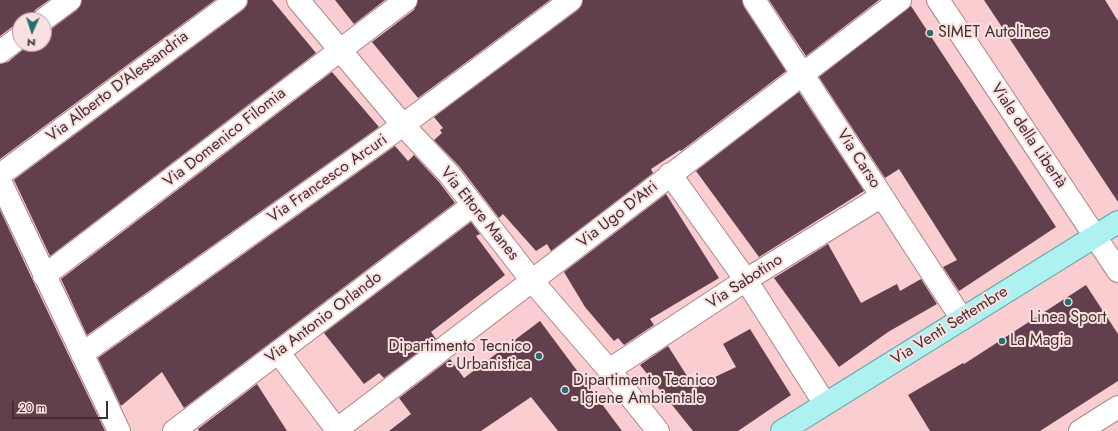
<!DOCTYPE html>
<meta charset="utf-8">
<style>
body{margin:0}
#map{position:relative;width:1118px;height:431px;overflow:hidden;background:#facdd0;font-family:Jost,sans-serif}
canvas{display:block}
.north{position:absolute;left:12px;top:12px;width:40px;height:40px;box-sizing:border-box;background:#fbe0e1;border:1px solid #b1999a;border-radius:50%;rotate:183deg;font-size:11px;font-weight:700;line-height:16px;text-align:center;color:#412f30}
.north::after{content:'';display:block;margin:auto;width:14px;height:18px;background:#25706f;clip-path:polygon(50% 0,100% 100%,50% 72%,0 100%)}
.scale{position:absolute;left:12px;top:401px;width:96px;height:18px;box-sizing:border-box;border:2px solid #412f30;border-top:0;padding-left:5px;font-size:12px;line-height:14px;white-space:nowrap;color:#412f30;-webkit-text-stroke:3px #fbe0e1;paint-order:stroke}
</style>
<div id="map">
<canvas width="1118" height="431"></canvas>
<div class="north">N</div>
<div class="scale">20 m</div>
</div>
<script>
const c = document.querySelector('canvas').getContext('2d');
c.lineJoin = 'round';
function paint(path, color) { c.fillStyle = color; c.fill(path, 'evenodd'); }
function trace(path, color, width, dash) { c.strokeStyle = color; c.lineWidth = width; c.lineCap = dash ? 'butt' : 'round'; c.setLineDash(dash || []); c.stroke(path); }
function write(font, color, halo, rows, align = 'center') {
  c.font = font + ' Jost,sans-serif'; c.lineWidth = 4; c.setLineDash([]); c.textBaseline = 'middle'; c.strokeStyle = halo; c.fillStyle = color; for (const [text, x, y, turn = 0] of rows) {
    c.save(); c.translate(x, y); c.rotate((+turn || 0) * Math.PI / 180); c.textAlign = isNaN(turn) ? turn : align; if (halo) c.strokeText(text, 0, 0); c.fillText(text, 0, 0); c.restore();
  }
}
const building = new Path2D(`
 M0,0H49L35,10L31,20H20V25L12,27L0,36Z
 M82,0H215L0,159V64L8,62L30,44H44V32L50,30L77,10Z
 M248,0H272L316,53L50,256L14,180L243,10L247,5Z
 M335,0H385L354,24Z
 M418,0H550L418,98L372,42L414,10Z
 M583,0H742L744,7L786,71L681,151L680,150L651,169L653,173L551,251L547,244L536,251L503,214L499,218L459,166L434,140L442,133L440,130L443,128L434,117L578,10Z
 M769,0H879L806,56Z
 M984,0H1105L1118,21V202Z
 M911,6L1056,227L959,291L943,267L957,260L899,169L885,178L819,77Z
 M332,72L379,127L87,335L61,279Z
 M799,92L864,191L759,257L696,171Z
 M395,146L408,161L414,155L439,182L455,203L184,408L162,372L121,406L98,358Z
 M666,194L719,278L650,319L654,325L624,345L618,338L614,341L585,307L564,272Z
 M0,210L34,283L105,431H0Z
 M471,222L480,234L476,236L505,275L431,332L436,339L384,378L379,373L364,384L324,333Z
 M828,244L861,303L897,284L900,291L921,279L937,304L888,332L839,367L774,278Z
 M1086,285L1118,334V381L1040,431H930L908,395L963,363L964,364Z
 M540,321L622,431H558L531,397L481,431H389L411,414L399,398L450,359L464,378Z
 M750,329L791,395L738,431H693L640,365L668,346L694,387L736,367L723,344Z
 M257,384L287,431H199L198,429Z`);
const minor = new Path2D(`
 M298,0L403,125L449,174L533,282L609,370L658,431
 M754,0L962,319
 M938,0L1118,271
 M43,20L70,0
 M0,52L20,37
 M670,174L746,280L825,404
 M0,175L236,0
 M0,181L119,431
 M44,276L406,0
 M278,352L337,430
 M82,354L403,125L571,0
 M609,370L746,280L882,196
 M174,431L473,205
 M335,431L900,0
 M1080,431L1118,407`);
const major = new Path2D(`
 M782,431L1118,222`);
const markers = [
 [930,33,4,"#25706f"],
 [1068,302,4,"#25706f"],
 [1002,341,4,"#25706f"],
 [539,356,4,"#25706f"],
 [565,390,4,"#25706f"]
];
const poiNames = [
 ["SIMET Autolinee",938,33],
 ["Linea Sport",1068,318,"center"],
 ["La Magia",1010,341],
 ["Dipartimento Tecnico",531,347,"right"],
 ["- Urbanistica",531,365,"right"],
 ["Dipartimento Tecnico",573,381],
 ["- Igiene Ambientale",573,399]
];
const streetNames = [
 ["Via Alberto D'Alessandria",118,87,-37],
 ["Viale della Libertà",1028,136,56],
 ["Via Domenico Filomia",225,138,-38],
 ["Via Carso",858,159,57],
 ["Via Francesco Arcuri",328,179,-35],
 ["Via Ettore Manes",479,214,51],
 ["Via Ugo D'Atri",618,215,-38],
 ["Via Sabotino",745,282,-33],
 ["Via Antonio Orlando",324,318,-37],
 ["Via Venti Settembre",950,326,-32]
];
paint(building, '#613f4c');
trace(minor, '#ae8487', 24);
trace(major, '#63a7a6', 24);
trace(minor, '#fff', 22);
trace(major, '#adf1f0', 22);
for (const [x, y, r, color] of markers) { const dot = new Path2D(); dot.arc(x, y, r, 0, 2 * Math.PI); c.fillStyle = color; c.fill(dot); trace(dot, '#fbe0e1', 1.5); }
write('16px', '#412f30', '#fbe0e1', poiNames, 'left');
write('16px', '#412f30', '#fbe0e1', streetNames);
</script>
